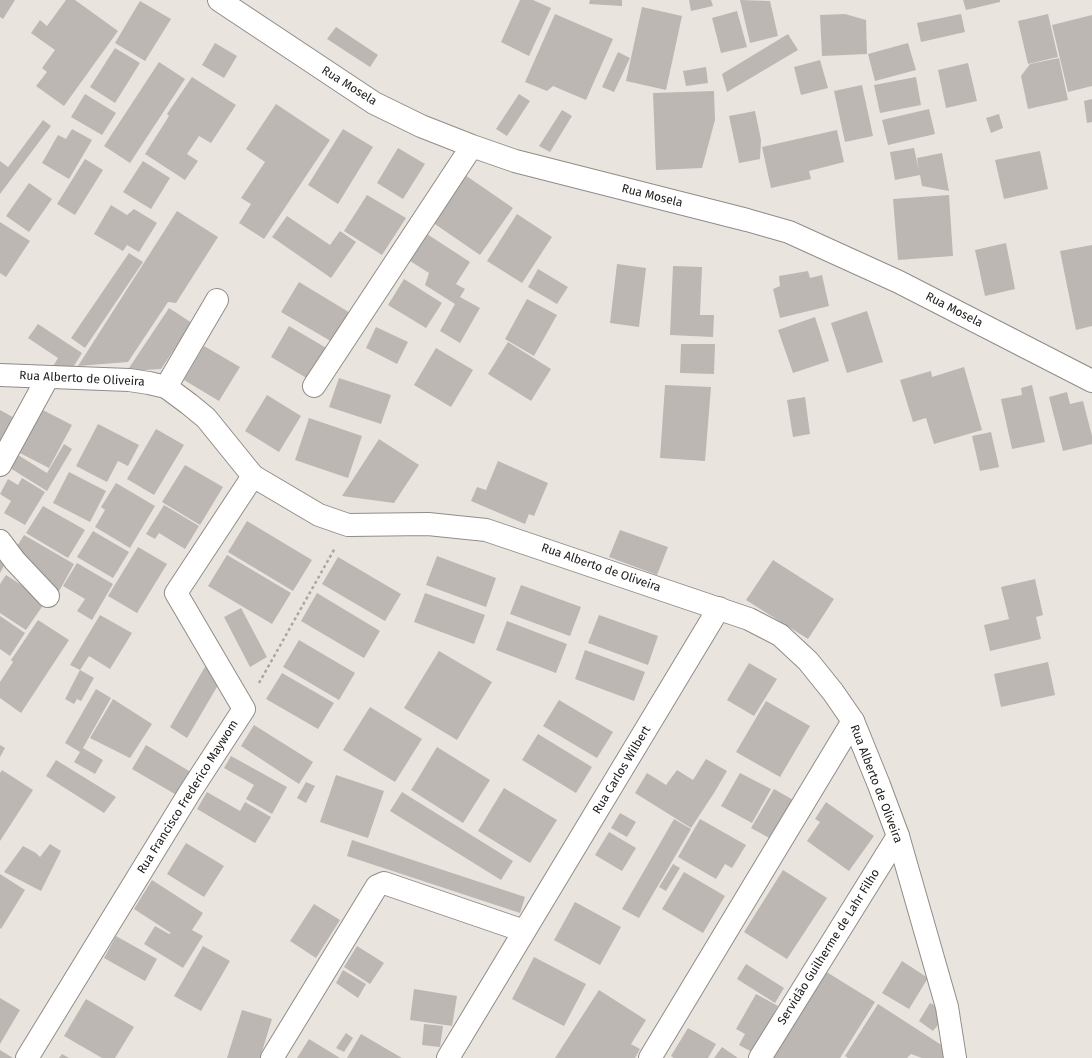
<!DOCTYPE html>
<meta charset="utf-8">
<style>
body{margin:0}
canvas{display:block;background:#eae4df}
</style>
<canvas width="1092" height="1058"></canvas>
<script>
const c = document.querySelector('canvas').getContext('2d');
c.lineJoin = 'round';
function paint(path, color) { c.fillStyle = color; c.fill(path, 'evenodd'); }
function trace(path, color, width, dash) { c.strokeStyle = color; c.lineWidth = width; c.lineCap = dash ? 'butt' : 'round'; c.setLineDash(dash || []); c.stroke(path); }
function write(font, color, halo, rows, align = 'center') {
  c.font = font + ' "Fira Sans",sans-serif'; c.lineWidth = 3.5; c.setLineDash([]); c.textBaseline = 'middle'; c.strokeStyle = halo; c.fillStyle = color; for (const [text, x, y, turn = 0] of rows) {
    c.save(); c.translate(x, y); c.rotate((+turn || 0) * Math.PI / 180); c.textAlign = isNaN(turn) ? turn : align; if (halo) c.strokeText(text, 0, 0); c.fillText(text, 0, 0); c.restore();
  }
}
const building = new Path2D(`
 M0,0H15L3,19L0,17Z
 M66,0H75L118,31L64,106L36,86L47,72L42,68L55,50L31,33L40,20L47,26Z
 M520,0H533L551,8L529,56L501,42Z
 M590,0H622V6L589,4Z
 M689,0H711L713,6L691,11Z
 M740,0L770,1L778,36L750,43Z
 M963,0H1000V2L966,10Z
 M140,1L171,19L145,61L115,43Z
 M642,7L682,16L666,90L626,81Z
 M737,11L747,47L721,53L712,18Z
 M555,14L613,39L586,100L553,86L547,91L525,82Z
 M845,14L866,20L867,54L822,56L820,15Z
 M961,14L965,32L921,42L917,23Z
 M1048,14L1058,57L1028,64L1018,21Z
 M1092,15V86L1068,92L1052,25Z
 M336,27L378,55L370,67L327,39Z
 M788,34L798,50L727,92L722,74Z
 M215,43L237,56L224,78L202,65Z
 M908,43L916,70L875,81L868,54Z
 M115,48L140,63L115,103L90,87Z
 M618,52L630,58L614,92L602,87Z
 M1059,58L1068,100L1028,109L1021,76L1030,64Z
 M820,60L828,88L801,95L794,67Z
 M159,62L185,79L130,163L104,146Z
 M968,63L977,101L946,108L938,70Z
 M706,67L708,83L686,86L683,71Z
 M192,77L236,105L211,143L199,136L187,154L198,161L185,180L145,154L169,116L167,114Z
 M916,77L921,105L880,113L874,85Z
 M862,85L873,136L845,142L834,91Z
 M714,91L715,120L702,168L656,170L653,93Z
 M85,94L116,113L102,135L71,117Z
 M519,94L530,101L507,136L496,129Z
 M1092,99V122L1087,123L1084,101Z
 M276,104L330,140L264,239L239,223L251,204L241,198L265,162L246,149Z
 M929,109L935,134L888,145L882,120Z
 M562,110L572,116L550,152L539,146Z
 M755,111L761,140L760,159L739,163L729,116Z
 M999,114L1003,128L991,133L986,118Z
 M43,120L51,126L0,194V161L8,167Z
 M72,129L92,140L69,179L42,163L58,135L66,139Z
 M343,129L373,147L338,204L308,185Z
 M837,130L844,162L809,171L811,179L771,188L762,147Z
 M398,148L425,164L403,199L377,183Z
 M914,148L919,171L917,158L942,153L949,191L922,186L920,175L895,180L890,152Z
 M1040,151L1048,189L1004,199L995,160Z
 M85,159L103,170L75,215L57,204Z
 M143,161L170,178L151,209L123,192Z
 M465,175L513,208L480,255L432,222Z
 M29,183L52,199L29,232L6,216Z
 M367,195L406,218L382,255L344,231Z
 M949,195L953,256L898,260L893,199Z
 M111,205L127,215L134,209L157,223L139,252L127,245L123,251L94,234Z
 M177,211L218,237L176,303L168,302L128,362L78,366Z
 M517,214L552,237L522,283L487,261Z
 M287,216L330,245L340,231L356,242L331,278L272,237Z
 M0,222L30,241L6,277L0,273Z
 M427,234L470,262L456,284L465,289L460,297L480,308L460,343L440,331L455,304L425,285L429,273L410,261Z
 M1006,243L1015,289L985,296L975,250Z
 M1092,245V326L1076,330L1060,251Z
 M129,253L143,262L85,348L71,338Z
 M617,264L646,268L639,327L610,323Z
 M673,266L702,267L700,315H714L713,337L670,335Z
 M538,269L568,287L557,304L528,287Z
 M808,271L810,278L822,275L829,306L780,318L773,289L780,286L779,276Z
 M404,279L442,303L426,328L388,305Z
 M299,282L352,314L334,343L281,312Z
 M527,299L557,315L534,356L505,339Z
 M169,308L192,323L161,369L127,371Z
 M867,311L883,362L847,373L831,323Z
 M815,317L829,361L793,373L778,330Z
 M38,324L82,353L72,369L52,368L58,358L28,338Z
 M289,326L328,349L310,380L271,357Z
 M376,327L408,342L397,364L366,348Z
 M508,342L551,369L531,401L488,374Z
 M681,344H715L714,374L680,373Z
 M204,346L240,367L219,401L184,380Z
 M436,348L473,370L451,407L414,385Z
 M964,367L982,430L934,444L926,418L913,422L900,380L931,371L932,377Z
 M339,378L391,395L381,424L329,407Z
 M665,385L711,387L705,461L660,458Z
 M1032,385L1045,442L1012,449L1001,399L1022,395L1021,388Z
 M1067,392L1070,404L1083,401L1092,436V444L1063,451L1049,397Z
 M267,395L301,416L279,452L245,431Z
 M805,397L810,434L793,437L787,400Z
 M39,408L72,425L49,468L16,451Z
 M0,410L18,420L0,453Z
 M309,418L362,436L348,478L295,460Z
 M98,424L139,445L128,466L118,461L107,482L76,466Z
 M156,429L184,445L154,495L127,479Z
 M991,432L999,467L980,471L972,436Z
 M379,439L419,465L394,503L342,496Z
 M64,444L72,449L47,491L10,468L18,455L47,473Z
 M498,461L548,483L534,516L529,514L525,524L471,501L477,487L486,490Z
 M185,465L223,487L200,525L162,502Z
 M69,472L106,491L90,522L53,503Z
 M22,478L45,492L25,525L4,513L11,501L0,494L8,479L18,485Z
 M116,483L155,506L130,548L95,527L105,510L101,507Z
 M164,505L199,526L185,549L159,533L155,539L146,534Z
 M43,506L85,530L68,558L26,533Z
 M247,521L312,560L293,591L228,552Z
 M620,530L668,547L657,575L609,557Z
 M93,531L129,552L113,578L77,557Z
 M24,535L74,564L57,595L14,551Z
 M138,547L167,564L137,613L108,596Z
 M227,555L291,593L272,624L208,586Z
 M437,556L496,578L486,607L426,585Z
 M338,557L401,594L385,621L322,584Z
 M0,559L6,562L0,573Z
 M773,560L834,599L808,639L746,600Z
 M77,563L113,584L92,620L77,611L85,599L63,586Z
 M6,575L46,601L26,630L0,613V584Z
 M1035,579L1043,615L1036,617L1041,639L990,651L984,625L1009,619L1001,587Z
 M521,585L581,607L570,636L510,614Z
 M317,593L380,631L364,658L301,621Z
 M425,593L485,615L474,644L414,622Z
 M241,608L267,657L250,667L224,617Z
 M100,615L132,633L110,669L89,656L80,670L94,678L81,701L77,699L74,704L65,699L80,670L70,665Z
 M599,615L658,636L648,665L588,643Z
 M0,616L25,633L10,656L0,649Z
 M38,620L69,640L21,713L0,698V682L13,662L11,660Z
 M507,621L567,644L556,673L496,650Z
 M299,640L355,673L339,700L283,667Z
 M585,650L645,672L634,701L575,679Z
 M439,651L492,682L457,740L404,708Z
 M1048,662L1055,695L1001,707L994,674Z
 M749,663L777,679L754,716L727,700Z
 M206,665L224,675L187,738L170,727Z
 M282,673L334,703L318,729L266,699Z
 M96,689L111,698L83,748L103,760L95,774L74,762L80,752L65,743Z
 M113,699L152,724L130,758L90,738Z
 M559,700L613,732L597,758L543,726Z
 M766,701L810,726L780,777L736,752Z
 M370,707L422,739L395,782L343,750Z
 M254,725L313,762L299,784L241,746Z
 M538,734L592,767L576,793L522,760Z
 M0,745L5,748L0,757Z
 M146,745L194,774L180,797L132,769Z
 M437,747L490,780L463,823L411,790Z
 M231,756L287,787L272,814L246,799L254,785L224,768Z
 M706,759L727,771L714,793L702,785L714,793L691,828L635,793L647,773L666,785L677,770L693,780Z
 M56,760L116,797L104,813L46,776Z
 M2,770L33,790L0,841V773Z
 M740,773L771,789L752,823L721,806Z
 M336,775L384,791L368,838L320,822Z
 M306,782L315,786L306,803L297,798Z
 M504,788L557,820L530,863L478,831Z
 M774,789L795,801L773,840L751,828Z
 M207,792L240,811L245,802L271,817L255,843L197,809Z
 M402,792L513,861L501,880L390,811Z
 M826,802L874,836L849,871L807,841L820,822L815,819Z
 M620,813L636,822L627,837L611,828Z
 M674,819L691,829L639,918L622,909Z
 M700,819L746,845L732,868L725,864L716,879L678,857Z
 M609,832L636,848L622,871L595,855Z
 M352,840L525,897L520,913L347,856Z
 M186,843L224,866L204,897L167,874Z
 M50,844L61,851L41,891L4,872L23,846L36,853L40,857Z
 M673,864L680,868L666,891L659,887Z
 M783,870L827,898L787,959L744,932Z
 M684,872L725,896L703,933L662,909Z
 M0,874L25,890L1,929L0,928Z
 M152,880L203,913L192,930L203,936L183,968L144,944L155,926L169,934L171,933L134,909Z
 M575,902L621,927L600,965L554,940Z
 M314,904L340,920L316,958L290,941Z
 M116,936L157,959L145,981L104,958Z
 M203,946L230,961L201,1011L174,996Z
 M357,946L384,963L370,984L344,967Z
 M534,957L586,984L564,1026L512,999Z
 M902,961L928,978L909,1009L882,993Z
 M746,964L784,988L775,1003L737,979Z
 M343,970L366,984L358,998L336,983Z
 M825,971L875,1002L840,1058H771Z
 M414,989L457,996L452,1026L410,1020Z
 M599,990L646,1020L631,1044L640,1049L635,1058H555Z
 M756,994L778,1006L752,1052L739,1045L745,1034L736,1029Z
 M0,998L20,1010L0,1044Z
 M86,999L134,1027L115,1058H102L64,1036Z
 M930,1003L938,1007L942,1020L933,1031L919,1021Z
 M878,1004L943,1046L944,1058H922L911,1054L907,1058H848L845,1056Z
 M242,1010L272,1019L260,1058H227Z
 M424,1024L443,1026L440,1047L422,1045Z
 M688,1028L716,1044L708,1058H674L671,1056Z
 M346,1033L353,1038L344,1052L336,1048Z
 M361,1034L402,1058H347Z
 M309,1039L340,1058H297Z
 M722,1047L738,1058H714Z
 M0,1050L13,1058H0Z
 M62,1054L69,1058H59Z`);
const path = new Path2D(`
 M259,683L335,548`);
const street = new Path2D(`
 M219,0L374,103L421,126L472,146L515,161L747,220L789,232L899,282L1092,381
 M314,386L472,146
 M166,387L217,300
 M0,465L48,377
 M0,541L15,561L48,596
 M27,1058L190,792L244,709L176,593L253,476
 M272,1058L377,886L384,883L524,931
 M448,1058L719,608
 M650,1058L853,721
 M760,1058L898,836`);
const secondary = new Path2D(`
 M0,375L129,380L149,383L166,387L189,404L206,418L253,476L319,515L348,525L428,524L486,530L749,619L780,635L808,661L833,692L853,721L879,785L898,836L947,1007L955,1058`);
const streetNames = [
 ["Rua Mosela",349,86,32],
 ["Rua Mosela",652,196,14],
 ["Rua Mosela",954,310,27],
 ["Rua Alberto de Oliveira",82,379,3],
 ["Rua Alberto de Oliveira",601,568,19],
 ["Rua Carlos Wilbert",622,770,-59],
 ["Rua Alberto de Oliveira",876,784,69],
 ["Rua Francisco Frederico Maywom",188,797,-58],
 ["Servidão Guilherme de Lahr Filho",829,947,-58]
];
paint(building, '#bcb7b2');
trace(street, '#918c88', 24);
trace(secondary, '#918c88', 24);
trace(path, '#aba6a2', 2.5, [3, 3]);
trace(street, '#fff', 22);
trace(secondary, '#fff', 22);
write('12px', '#22201e', '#fff', streetNames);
</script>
